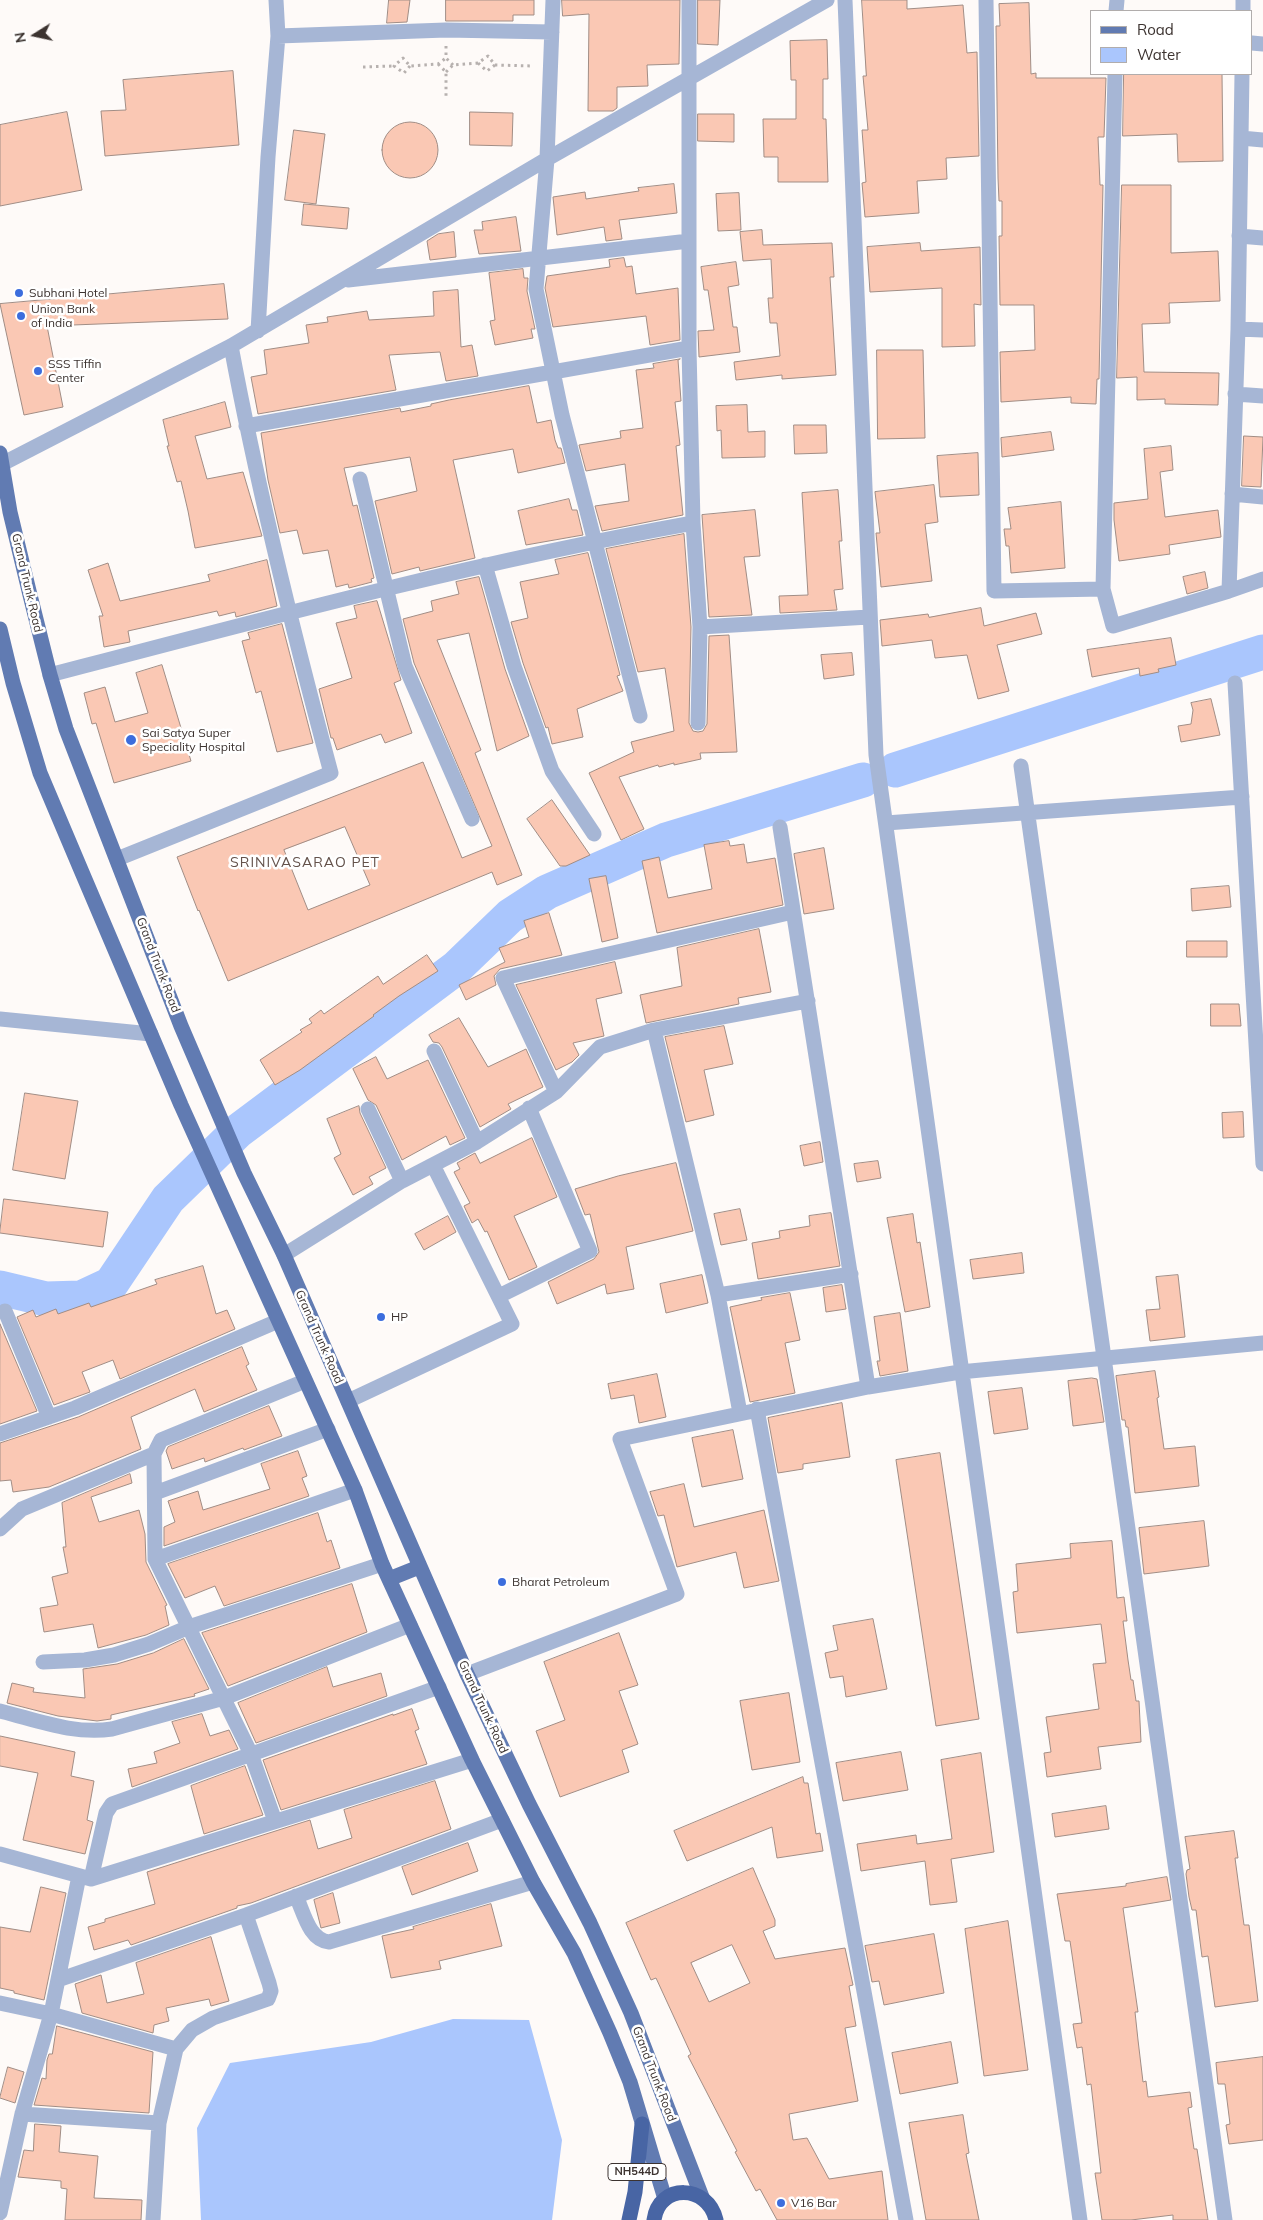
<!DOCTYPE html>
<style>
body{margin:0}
#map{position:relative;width:1263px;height:2220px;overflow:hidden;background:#fefaf8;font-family:Mulish,sans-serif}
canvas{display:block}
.legend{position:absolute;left:1090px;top:10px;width:162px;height:65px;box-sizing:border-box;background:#fff;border:1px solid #b1adac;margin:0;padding:6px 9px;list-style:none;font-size:15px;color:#3c3330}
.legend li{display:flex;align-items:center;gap:10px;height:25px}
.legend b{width:25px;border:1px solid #b1adac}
.north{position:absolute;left:10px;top:10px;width:50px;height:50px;-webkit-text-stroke:4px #fff;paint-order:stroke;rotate:260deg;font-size:14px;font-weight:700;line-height:20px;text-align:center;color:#3c3330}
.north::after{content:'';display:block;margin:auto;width:18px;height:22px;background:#3c3330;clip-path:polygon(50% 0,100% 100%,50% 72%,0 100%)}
</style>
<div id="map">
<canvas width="1263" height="2220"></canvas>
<ul class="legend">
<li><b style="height:6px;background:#617bb2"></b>Road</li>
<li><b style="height:14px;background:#aac6fd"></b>Water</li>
</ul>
<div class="north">N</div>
</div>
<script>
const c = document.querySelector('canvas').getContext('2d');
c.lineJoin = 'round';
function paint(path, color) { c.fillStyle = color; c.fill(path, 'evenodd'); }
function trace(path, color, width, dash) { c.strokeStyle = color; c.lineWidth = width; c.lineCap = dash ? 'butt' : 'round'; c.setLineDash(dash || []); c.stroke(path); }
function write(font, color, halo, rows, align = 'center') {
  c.font = font + ' Mulish,sans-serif'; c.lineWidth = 5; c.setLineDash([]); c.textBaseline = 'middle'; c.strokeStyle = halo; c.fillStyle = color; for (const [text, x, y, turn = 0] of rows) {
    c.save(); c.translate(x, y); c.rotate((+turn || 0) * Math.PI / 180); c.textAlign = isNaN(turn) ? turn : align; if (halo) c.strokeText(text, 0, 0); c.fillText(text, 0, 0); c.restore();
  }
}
const water = new Path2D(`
 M453,2019L529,2020L562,2140L552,2220H201L197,2128L230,2063L371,2042Z`);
const river = new Path2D(`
 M895,770L1263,652
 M0,1288L46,1299L81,1298L111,1284L168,1199L238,1131L456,968L510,916L547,892L666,840L863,780`);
const building = new Path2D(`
 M389,0H410L407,22L387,23Z
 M446,0H534V15H513V21H446Z
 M562,0H680L679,64L647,65L648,86L617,87V108L613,111H588L589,14L563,16Z
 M698,0H720L718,45L698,44Z
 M862,0H907V9L963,5L967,53L977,52L979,156L946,158L947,179L917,181L919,213L865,217L862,183L866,182L862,130H868L863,76H866Z
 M1029,3L1031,74L1036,73V78H1106L1104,137H1098L1100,185H1103L1099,379H1097L1096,404L1071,403V397L1001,402L1000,352L1035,350L1034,305H1000L999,236H1002V201H999L998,178L996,26H1000L999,4Z
 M827,40L828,79H823V119H826L828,182H778V157H764L763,119H796V80H791L790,41Z
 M233,71L239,145L105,156L101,111L126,110L123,80Z
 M1124,74H1222L1223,161L1178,162L1177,134L1123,136Z
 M67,112L82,190L0,206V125Z
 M470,112L513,113L512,146L470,145Z
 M698,114H734V142L698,141Z
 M382 150a28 28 0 1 1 56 0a28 28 0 1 1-56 0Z
 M294,130L325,134L316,204L285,200Z
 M674,184L677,213L619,220L622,239L606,241L604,227L557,235L553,197L585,192L586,199L639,191L638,188Z
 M1122,185H1171V253L1218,251L1220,301L1169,303L1170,323L1142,324L1144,372L1219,373L1218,405L1165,404V399L1137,400V377L1117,378Z
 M739,193L741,230L718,231L716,194Z
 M304,204L349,208L347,229L302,225Z
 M516,217L521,251L479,254L474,230H483L482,222Z
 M762,230L763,245L832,243L834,277H830L836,375L782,379V375L736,380L734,362L780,356L777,323H770L768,298H773L771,259L743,261L740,232Z
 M454,232L456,257L430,260L427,241L438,234Z
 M920,243L921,251L980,247L981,305L974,304L975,346L942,347V288L870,292L867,247Z
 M624,258L626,267L632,266L636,294L678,288L680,340L650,345L646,316L553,327L545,288L547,276L610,267L609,260Z
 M736,262L739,285L728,287L733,327H737L740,352L699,357L698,331L714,330L708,290H704L701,267Z
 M523,269L524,278H528L527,291L535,329H531L533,338L495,345L490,321L495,320L489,273Z
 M224,284L228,319L47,326L63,407L24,415L0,304Z
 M458,290L461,347L472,345L478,376L446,381L440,352L389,355L396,390L258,414L251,377L267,374L264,350L309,343L306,325L328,322L327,317L367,311L369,320L434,316L433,292Z
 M877,350H923L925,438L878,439Z
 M680,359L678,360L681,401L675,402L680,445L676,446L683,515L602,531L595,506L629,501L625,464L586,471L579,445L621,438L620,431L643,428L636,370L654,368L653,364Z
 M529,386L537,423L551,420L555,440L558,448H561L565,463L518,473L513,449L453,460L475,558L420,571L419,567L392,574L375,501L417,491L410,457L344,468L353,506L357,505L374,578L371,579L372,582L349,588L348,584L336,587L328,550L303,554L297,530L280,533L268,480L261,433L400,408L401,412L431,406V404L449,400Z
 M225,402L231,427L195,436L207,479L243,472L262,536L195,548L188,511L181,481L177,482L167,446H169L163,420Z
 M747,405L748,432L765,431V457L722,458L721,430L717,431L716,406Z
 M794,425H826L827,453L795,454Z
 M1051,432L1054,450L1002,457L1001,438Z
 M1244,436L1263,437L1261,487L1242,486Z
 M1171,446L1173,470L1160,472L1165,517L1218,510L1221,537L1169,545L1170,554L1119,561L1114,520V503L1148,499L1144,449Z
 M978,453L979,495L940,497L937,456Z
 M934,485L938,522L925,524L932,581L881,587L876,533H880L875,492Z
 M838,490L842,541H839L843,589L834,590L837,610L780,613L779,596L808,595L802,493Z
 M569,499L572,510H577L583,535L526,545L518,511Z
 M1061,502L1065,568L1011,573L1009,546H1006L1004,529H1011L1008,508Z
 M755,510L760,556L744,557L752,615L709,617L702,515Z
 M684,534L691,627L689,723L693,731L698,732L703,731L707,724L709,636L729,635L737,752L700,753L701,759L674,765V763L659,767L658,765L619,777L644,829L621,840L589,773L634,752L631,742L674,731L665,668L638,672L606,549Z
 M588,553L620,675L617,676L623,691L577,709L583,737L552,744L548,727L546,728L523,663L511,622L528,618L520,582L559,574L555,560Z
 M267,560L277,606L236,617L235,612L219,616L217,611L128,631L130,642L104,647L99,616H103L88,570L108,563L120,601L210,581L208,575Z
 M1205,572L1208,588L1187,594L1183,577Z
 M479,577L505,669L529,736L497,751L469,633L437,640L481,750L475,753L522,875L497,885L492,872L228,981L199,910L198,911L177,857L423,762L462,858L492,846L414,663L403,619L433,611L431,601L459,594L456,582ZM345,827L370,885L308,910L284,850Z
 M377,601L401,680L394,683L412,733L385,743L381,734L337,750L333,738H331L319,689L352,678L336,623L357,618L354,606Z
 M981,608L984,626L1036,613L1042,634L997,645L1009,691L978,699L967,655L935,658L932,640L882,646L880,620L928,614L929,617Z
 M282,624L313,743L277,752L261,691L256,693L242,641L250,639L248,633Z
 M1171,638L1176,665L1158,669L1159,672L1140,676L1139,668L1092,677L1087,650Z
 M852,653L854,675L824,679L821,655Z
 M162,665L191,761L114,783L96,723L92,724L84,693L105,687L115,722L148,713L136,673Z
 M1211,699L1220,735L1181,742L1178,726L1191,724L1193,710L1191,703Z
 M552,800L590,855L566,866H560L527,819Z
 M729,841L730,846L744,844L747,863L775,858L783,905L657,933L642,861L659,857L668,898L712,889L704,845Z
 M824,848L834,909L804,914L794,854Z
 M606,876L618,938L602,942L589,879Z
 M1229,886L1231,907L1192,911L1191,889Z
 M549,913L562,955L500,969L494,976L496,985L466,1000L459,985L505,962L499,948L529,937L524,921Z
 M759,929L771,992L738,998L739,1004L646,1023L640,995L682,986L677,948Z
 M1187,941H1227V957H1187Z
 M427,955L438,971L399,996L373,1015L374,1016L300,1070L275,1085L260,1060L302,1032L300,1030L312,1023L309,1019L321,1010L324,1014L378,976L383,984Z
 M615,962L622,993L596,999L604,1036L573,1043L579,1055L572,1062L556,1070L516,985Z
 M1211,1004H1239L1241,1026H1211Z
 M459,1018L488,1067L526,1049L543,1087L508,1104L511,1109L480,1127L442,1047L439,1043L433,1042L429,1035Z
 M724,1026L733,1064L704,1070L714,1115L686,1122L665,1037Z
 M376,1057L387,1079L428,1060L465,1138L450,1145L446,1136L402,1160L376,1105L368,1100L353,1069Z
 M25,1093L78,1101L65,1179L13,1170Z
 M359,1106L360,1113L386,1168L369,1177L373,1184L353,1195L334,1158L341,1154L327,1119Z
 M1243,1112L1244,1137L1223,1138L1222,1113Z
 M532,1138L557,1197L514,1216L537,1267L509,1280L487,1231L485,1232L478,1219L472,1223L464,1206L470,1203L454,1172L460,1169L457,1163L475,1153L480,1163Z
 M820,1142L823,1162L804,1166L800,1146Z
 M878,1161L881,1178L857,1182L854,1164Z
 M676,1163L693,1231L626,1247L634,1289L607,1294L605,1284L557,1304L548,1282L594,1259L599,1252L590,1214L585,1215L575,1189L618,1176Z
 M4,1199L108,1212L103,1247L0,1233Z
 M740,1209L747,1240L721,1245L714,1214Z
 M831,1213L840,1266L758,1279L752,1243L780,1238L779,1231L810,1226L809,1216Z
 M913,1214L917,1243L920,1242L930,1307L905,1312L887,1218Z
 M448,1216L456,1232L424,1250L415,1234Z
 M1022,1253L1024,1273L973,1279L970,1260Z
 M203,1266L216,1314L227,1310L235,1329L120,1379L113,1360L82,1372L90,1392L54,1405L17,1317L33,1310L36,1317L56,1309L58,1314L89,1303L91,1307L157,1284L155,1280Z
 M702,1275L708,1303L666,1313L660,1284Z
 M1178,1275L1185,1337L1150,1341L1146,1310L1160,1309L1156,1277Z
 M842,1285L846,1309L826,1312L823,1288Z
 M790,1293L800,1340L785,1343L795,1393L750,1402L730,1307L762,1300L761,1298Z
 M900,1313L908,1371L880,1376L877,1361H880L874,1317Z
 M0,1324L37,1411L0,1424Z
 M242,1347L249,1364L246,1366L257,1390L204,1412L195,1389L131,1417L141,1449L49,1487L13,1492L11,1480L0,1481V1443L78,1417Z
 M1155,1371L1159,1397L1157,1398L1164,1449L1195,1446L1199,1486L1135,1493L1128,1427H1126L1125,1420H1122L1116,1376Z
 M657,1374L666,1417L639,1423L634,1395L611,1399L608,1384Z
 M1092,1378L1097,1379L1104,1422L1073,1426L1068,1381Z
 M1022,1388L1028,1429L994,1434L988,1392Z
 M842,1403L850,1457L803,1464V1469L778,1473L768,1418Z
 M269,1406L282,1436L244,1450L243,1448L205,1462L204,1458L172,1469L166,1451L168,1447Z
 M733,1430L743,1479L702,1487L692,1438Z
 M298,1451L307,1476L302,1478L309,1496L164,1546V1527L175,1522L168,1501L198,1491L203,1510L270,1489L261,1464Z
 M940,1453L979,1719L936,1726L896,1460Z
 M130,1474L132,1483L91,1497L99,1522L139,1510L145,1534L146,1562L167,1605L165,1606L169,1625L146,1635L98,1648L93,1624L44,1632L40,1608L58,1605L52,1577L68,1573L63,1547H66L62,1503Z
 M684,1484L694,1527L764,1510L779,1581L744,1588L736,1552L677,1567L664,1515L658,1516L650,1492Z
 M318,1513L327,1542L331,1540L340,1568L224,1606L215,1586L185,1598L168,1564Z
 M1204,1521L1209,1566L1144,1574L1139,1528Z
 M1112,1541L1117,1598L1124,1597L1127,1621H1123L1128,1660L1131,1680H1133L1136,1701H1139L1141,1742L1098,1747L1101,1769L1047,1777L1044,1753L1051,1752L1046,1717L1099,1709L1093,1664L1106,1663L1101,1624L1017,1633L1013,1592L1018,1591L1016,1564L1071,1558L1070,1544Z
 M352,1584L367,1632L228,1686L202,1633Z
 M873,1619L887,1689L846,1697L843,1676L830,1678L825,1653L838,1650L833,1626Z
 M619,1633L638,1685L619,1691L638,1744L622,1750L629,1772L560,1797L536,1731L565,1720L544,1662Z
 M184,1639L209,1689L194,1694L195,1696L111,1715V1719L97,1721L58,1716L7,1703L12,1683L34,1688L33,1692L85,1698L83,1669L117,1664L153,1653Z
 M327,1667L333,1687L381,1673L387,1696L256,1743L238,1703Z
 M789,1693L800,1762L752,1770L740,1701Z
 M412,1709L419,1729L415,1731L427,1764L281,1810L263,1760L393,1714V1715Z
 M202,1714L210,1736L229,1730L238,1749L132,1787L128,1769L157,1763L154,1752L180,1743L172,1722Z
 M0,1736L75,1752L71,1776L94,1781L87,1820L93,1822L85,1854L23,1840L38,1773L0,1766Z
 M901,1752L908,1790L843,1801L836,1763Z
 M981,1753L994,1852L951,1859L957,1902L930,1905L925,1861L861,1871L857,1844L916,1835L917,1844L952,1839L941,1760Z
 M245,1766L263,1815L204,1834L191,1786Z
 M803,1777L804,1783H808L816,1834L820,1833L823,1851L777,1858L772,1827L687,1861L674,1831Z
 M435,1781L451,1829L251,1903L237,1906V1908L131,1945L128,1940L94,1950L88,1927L105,1922V1919L155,1904L147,1872L310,1820L318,1849L352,1838L344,1810Z
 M1106,1806L1109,1829L1055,1837L1052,1814Z
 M1234,1831L1238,1858H1235L1244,1925H1249L1258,2001L1215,2007L1208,1956L1202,1957L1196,1910H1192L1189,1897L1186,1874L1187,1870L1190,1869L1185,1837Z
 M468,1843L478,1871L412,1895L402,1867Z
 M753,1868L775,1920V1926L763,1931L775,1959L845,1948L853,1985L849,1986L856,2026L845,2028L858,2101L789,2114L793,2140L807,2138L829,2179L882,2171L888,2220H777L760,2189L756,2191L735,2152L737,2151L688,2056L691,2054L656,1978L651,1980L626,1923ZM732,1945L750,1983L709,2002L691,1963Z
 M1167,1877L1171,1900L1123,1908L1138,2012H1135L1138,2040L1143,2082L1146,2081L1148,2097L1190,2092L1192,2107L1188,2108L1194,2149H1197L1208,2220H1173V2215L1131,2220H1102L1095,2173H1101L1091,2084L1087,2085L1082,2047L1077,2048L1073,2024L1082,2023L1070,1941H1065L1057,1894L1126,1886V1884Z
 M41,1887L66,1893L44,2000L14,1993V1991L0,1988V1927L30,1932Z
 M333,1893L340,1923L321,1928L314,1900Z
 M491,1904L502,1946L439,1961L441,1969L391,1978L382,1936L414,1929L413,1927Z
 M1008,1921L1028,2070L984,2076L965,1929Z
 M934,1934L944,1993L884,2005L879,1981L872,1982L865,1946Z
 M211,1937L229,2001L211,2006L209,1999L166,2008L169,2021L154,2025L153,2033L82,2013L75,1984L101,1975L107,2003L144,1994L136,1963Z
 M57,2026L153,2052L149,2113L34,2105L42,2078L46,2079L47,2060L49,2054H52Z
 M951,2042L958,2083L900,2094L892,2053Z
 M1263,2057V2140L1229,2144L1226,2125L1230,2124L1225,2084H1218L1216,2063Z
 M8,2067L24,2072L15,2103L0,2098Z
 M963,2115L969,2153L966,2154L979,2220H926L909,2123Z
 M35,2124L61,2126L59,2152L98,2156L94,2198L142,2200L141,2220H65L67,2189L61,2188V2181L18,2177L24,2150L33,2151Z`);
const path = new Path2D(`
 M446,46V58L453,65
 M438,64L446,72V96
 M495,65L487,71L478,63L488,56L495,65L533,66
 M410,66L404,73L394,66L403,58L410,66L438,64L446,58
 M363,67L394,66
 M446,72L453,65L478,63`);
const minor = new Path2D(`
 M553,0L547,159L536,289L562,415L640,716
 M689,0V348L693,523L700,627L698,723
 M845,0L876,755L1080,2220
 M986,0L994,591L1103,589
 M1116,11L1117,0
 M1243,11V0
 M278,36L446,30L552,32
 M1252,43L1263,44
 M1115,74L1103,589L1113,626L1229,591L1263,579
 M1241,138L1263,140
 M1239,236L1263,238
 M348,280L689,241
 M1238,329L1263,330
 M258,331L268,157L278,36L276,0
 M1235,394L1263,396
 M246,426L689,348
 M0,465L231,346L547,159L827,0
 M360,479L405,666L472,819
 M1232,494L1263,497
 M485,565L514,666L552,771L594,834
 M1229,591L1238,329L1242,74
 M700,627L869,617
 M50,675C263,619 476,562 693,523
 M1235,683L1263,1164
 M1021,766L1225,2220
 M886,823L1242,797
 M780,827L868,1387
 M117,859L331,773C293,632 258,490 231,346
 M0,1019L151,1034
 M654,1030L718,1295L740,1413
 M434,1051L477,1142
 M556,1092L503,978L793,912
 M368,1109L402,1181
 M284,1255L402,1181L477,1142L556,1092L600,1047L654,1030L808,1001
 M718,1295L851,1274
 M499,1296L590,1251L529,1108
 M5,1311L49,1417
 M348,1401L512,1324L433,1165
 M757,1409L906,2220
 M0,1434L75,1408L278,1321
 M154,1454L161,1440L305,1381
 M155,1493L328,1429
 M0,1529L22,1509L154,1454L155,1559L251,1754L275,1821
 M155,1559L355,1490
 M43,1662L85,1660L114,1655L149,1644L189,1627L382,1564
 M467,1674L677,1594L620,1439L868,1387L960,1372L1263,1343
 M0,1711C37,1720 74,1735 112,1729L224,1698L410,1625
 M0,1854L91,1879L472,1760
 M91,1879L106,1813L112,1804L439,1687
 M296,1896C304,1913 309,1940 329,1942L533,1882
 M58,1980L246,1915L502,1820
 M0,2003L51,2014L176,2049L159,2123L153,2220
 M176,2049L192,2030L213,2018L268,1999L271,1991L269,1983L246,1915
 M22,2114L159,2123
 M0,2213L22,2114L51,2014L79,1876`);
const major = new Path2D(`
 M0,453L10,512L30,595L50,675L66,729L181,1026L244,1173L284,1255L467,1674L529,1804L590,1923L631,2013L702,2197
 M0,629L13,683L40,773L81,870L181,1105L355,1490L382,1564L472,1760L533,1882L574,1953L610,2033L630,2082L665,2199
 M389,1579L419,1567`);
const highway = new Path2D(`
 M629,2220L635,2192L642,2124
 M654,2220C659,2183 708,2184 716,2220`);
const markers = [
 [19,293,5,"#3c6ddd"],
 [21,316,5,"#3c6ddd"],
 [38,371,5,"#3c6ddd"],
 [131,740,6,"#3c6ddd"],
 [381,1317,5,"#3c6ddd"],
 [502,1582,5,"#3c6ddd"],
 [781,2203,5,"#3c6ddd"]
];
const shields = [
 [637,2172,58]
];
const shieldNames = [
 ["NH544D",637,2172]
];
const poiNames = [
 ["Subhani Hotel",29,293],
 ["Union Bank",31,309],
 ["of India",31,323],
 ["SSS Tiffin",48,364],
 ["Center",48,378],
 ["Sai Satya Super",142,733],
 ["Speciality Hospital",142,747],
 ["HP",391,1317],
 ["Bharat Petroleum",512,1582],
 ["V16 Bar",791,2203]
];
const streetNames = [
 ["Grand Trunk Road",27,583,77],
 ["Grand Trunk Road",158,965,69],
 ["Grand Trunk Road",319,1337,66],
 ["Grand Trunk Road",483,1707,65],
 ["Grand Trunk Road",654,2074,69]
];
const neighbourhoodNames = [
 ["SRINIVASARAO PET",305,863]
];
paint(water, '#aac6fd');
trace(river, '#aac6fd', 35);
paint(building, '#fac8b4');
trace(building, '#a18d85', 1);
trace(path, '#b7b1af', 3, [2.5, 4]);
trace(minor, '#a6b6d5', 15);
trace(major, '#617bb2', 15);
trace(highway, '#4865a4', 15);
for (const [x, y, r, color] of markers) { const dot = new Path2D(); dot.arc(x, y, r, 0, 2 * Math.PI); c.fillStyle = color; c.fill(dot); trace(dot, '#fff', 2); }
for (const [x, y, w] of shields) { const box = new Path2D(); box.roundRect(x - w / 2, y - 8.5, w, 17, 4); c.fillStyle = '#fff'; c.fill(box); trace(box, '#3c3330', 1); }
write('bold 11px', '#3c3330', null, shieldNames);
write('12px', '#3c3330', '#fff', poiNames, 'left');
write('12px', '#3c3330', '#fff', streetNames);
c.letterSpacing = '1px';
write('14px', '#64524b', '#fff', neighbourhoodNames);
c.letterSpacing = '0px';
</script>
